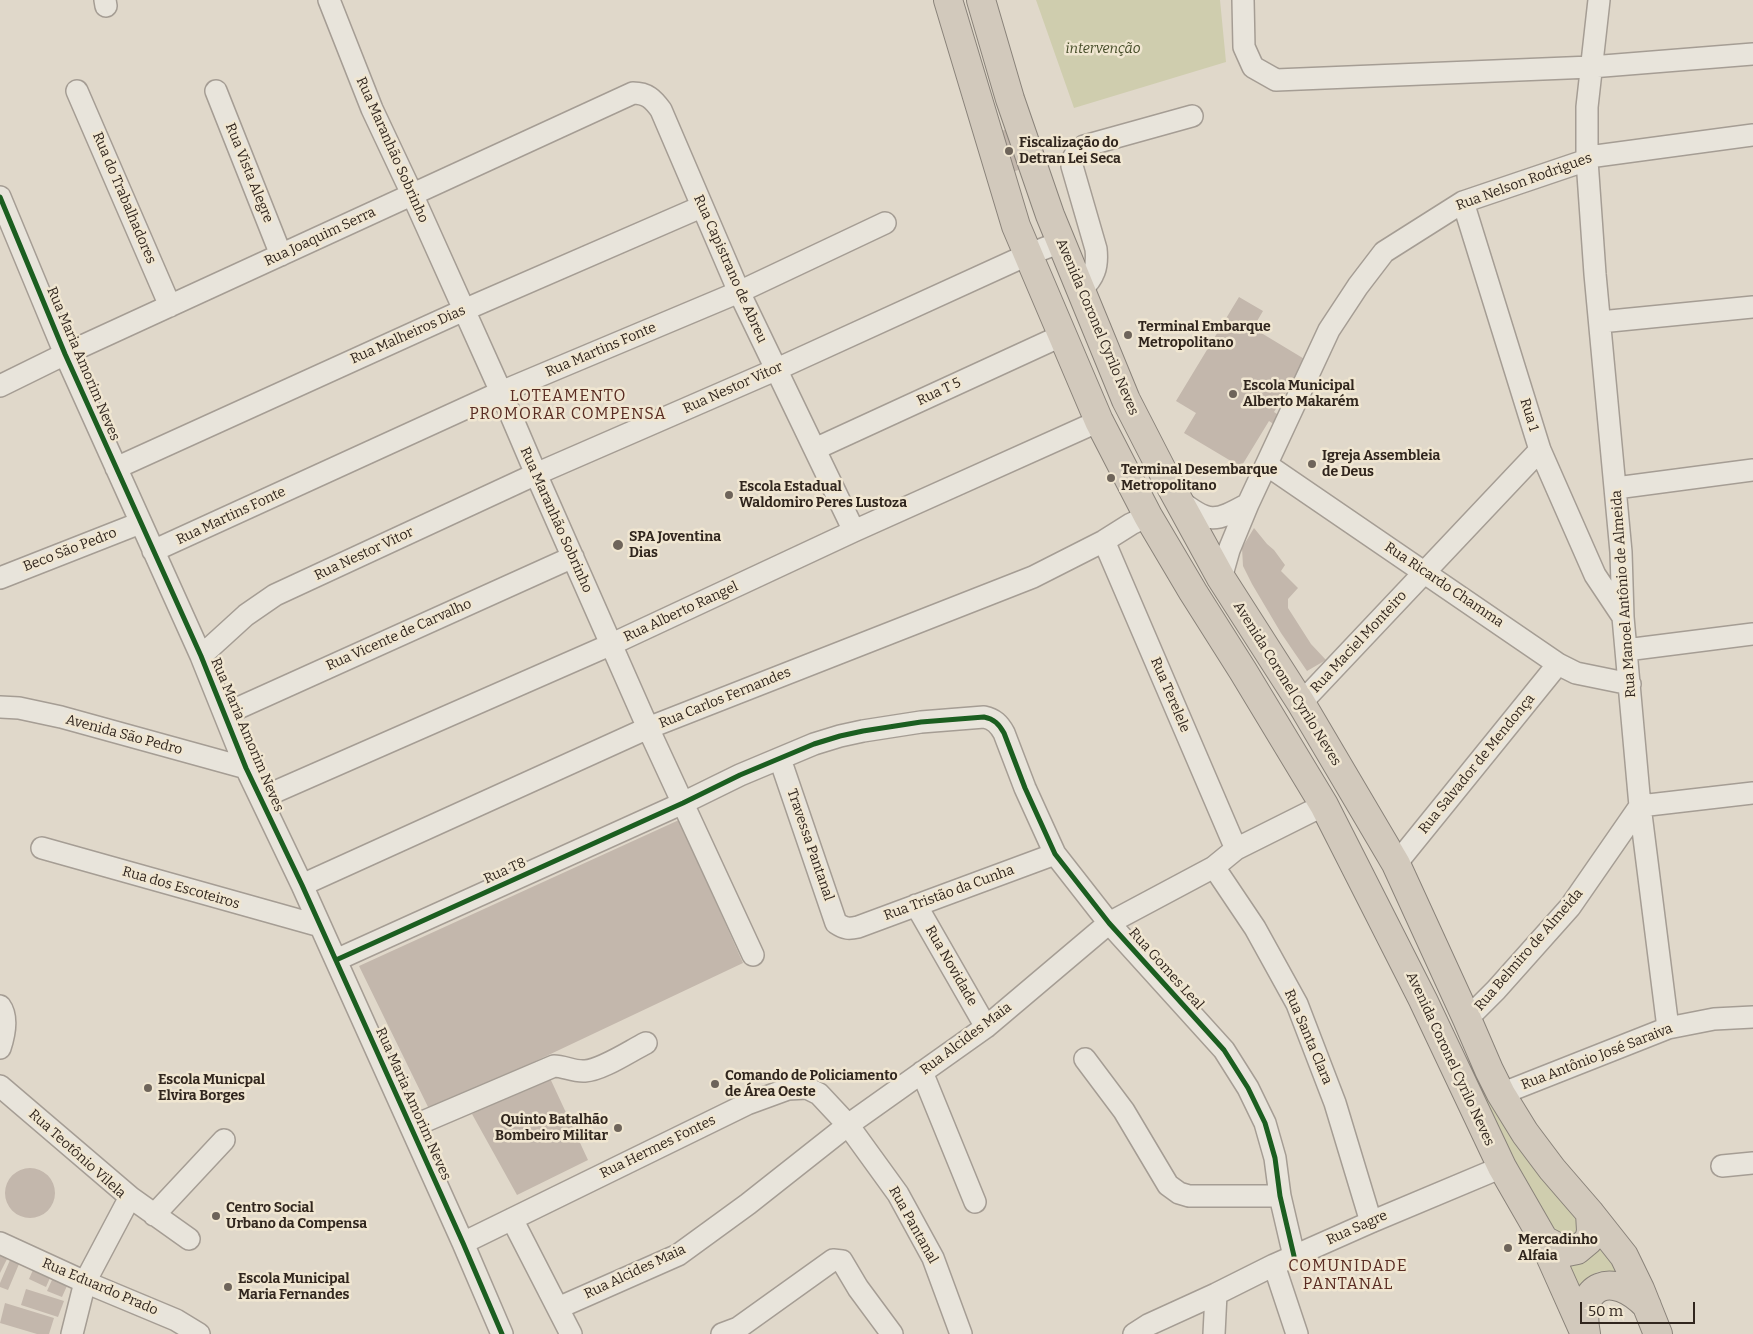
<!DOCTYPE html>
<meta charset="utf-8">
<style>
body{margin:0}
#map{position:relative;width:1753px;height:1334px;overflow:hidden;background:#e0d8ca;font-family:Bitter,serif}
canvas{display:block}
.scale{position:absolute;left:1580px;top:1302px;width:115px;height:22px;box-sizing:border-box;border:2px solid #31261e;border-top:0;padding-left:6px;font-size:15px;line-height:18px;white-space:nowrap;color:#31261e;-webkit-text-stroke:4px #f0e6d1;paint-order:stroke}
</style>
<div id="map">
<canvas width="1753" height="1334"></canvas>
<div class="scale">50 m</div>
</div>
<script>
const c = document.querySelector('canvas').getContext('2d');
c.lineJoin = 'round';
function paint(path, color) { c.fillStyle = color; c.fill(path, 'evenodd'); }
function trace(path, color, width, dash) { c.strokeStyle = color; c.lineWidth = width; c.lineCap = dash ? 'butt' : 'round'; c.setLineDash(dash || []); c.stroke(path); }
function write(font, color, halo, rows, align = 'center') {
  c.font = font + ' Bitter,serif'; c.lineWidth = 5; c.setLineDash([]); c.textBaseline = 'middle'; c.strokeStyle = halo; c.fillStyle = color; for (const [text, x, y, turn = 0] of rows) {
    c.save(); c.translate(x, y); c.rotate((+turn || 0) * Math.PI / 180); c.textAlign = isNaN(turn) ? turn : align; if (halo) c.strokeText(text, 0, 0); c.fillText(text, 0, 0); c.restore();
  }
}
const green = new Path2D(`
 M1036,0H1220L1226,62L1074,108Z
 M1484,1076L1584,1219L1583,1238L1557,1241L1472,1082Z
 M1595,1238L1627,1280C1623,1277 1617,1273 1612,1272C1595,1267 1583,1280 1578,1294L1560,1253Z`);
const building = new Path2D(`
 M1008,129L1021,169L1010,173L997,132Z
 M1239,297L1263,311L1253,328L1306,360L1274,412L1280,416L1275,425L1269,421L1241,467L1184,433L1196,413L1176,401Z
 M1254,528L1267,544L1274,550L1285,565L1281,571L1298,588L1288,599V608L1311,644L1326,660L1307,671L1281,633L1252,584L1243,566L1242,548Z
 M679,820L743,963L430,1111L359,966Z
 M549,1076L588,1160L517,1195L472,1114Z
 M5 1193a25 25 0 1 1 50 0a25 25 0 1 1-50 0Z
 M0,1250L9,1255L0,1273Z
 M10,1260L19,1264L8,1290L0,1287V1283Z
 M36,1263L53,1271L46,1287L29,1279Z
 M56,1271L71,1277L62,1297L47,1291Z
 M26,1289L64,1301L58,1317L21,1305Z
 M5,1303L54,1318L49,1334H37L0,1323Z`);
const minor = new Path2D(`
 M105,0L106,6
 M329,0L372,109L412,194L501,392L536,474L648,728L753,955
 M1243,0L1244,47L1253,67L1276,80L1591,67L1753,54
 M1599,0L1587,107V160L1595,274L1621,552L1623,617L1640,806L1668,1028
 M77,91L170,306
 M216,91L281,255
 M0,197L65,354L201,656L246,768L302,885L463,1243L502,1334
 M1463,202L1540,450L1595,575L1623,617
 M1081,290C1094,278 1098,267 1096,249L1072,166C1072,157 1076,152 1084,146L1192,116
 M1600,322L1753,307
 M0,386L65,354L633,93C647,93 653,99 661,110L739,292L854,531
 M815,449L1063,335
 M1267,465L1558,664L1576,673L1630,684
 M116,468L464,310L701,207
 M1616,488L1753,470
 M1179,500C1209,524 1215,522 1248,504
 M1104,541L1236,849
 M153,551L501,392L739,292L885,223
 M0,578L140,523
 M1221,578L1229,550L1248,504L1329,330L1358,286L1384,252L1463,202L1587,160L1596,156L1753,135
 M1626,650L1753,634
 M201,656L246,615L275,595L536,474L775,370L1027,255L1061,242
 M1301,703L1540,450
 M0,707L19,708L61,717L246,768
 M225,714L573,557
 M780,759L836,923C845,929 849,929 858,927L1055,854
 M261,798L612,644L854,531L1099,421
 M42,848L320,926
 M1396,864L1558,664
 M1214,867L1255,928L1297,1004L1335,1103L1371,1222
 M302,885L648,728L1033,577L1104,541L1131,524L1148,516
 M916,905L986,1027
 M336,960L683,803L740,775L814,744L840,736L863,731L921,722L984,717C994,719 999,724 1004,733L1025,788L1055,854L1109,923L1224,1050L1248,1088L1265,1123L1275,1158L1280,1196L1294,1256
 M0,1006C8,1017 4,1036 0,1048
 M1467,1019L1496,990L1570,907L1640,806L1753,793
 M1085,1059L1124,1111L1168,1185L1179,1193L1189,1196H1280
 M922,1072L975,1202
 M0,1086L130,1197L85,1282L72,1334
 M1501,1094L1668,1028L1714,1019L1753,1017
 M411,1127L554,1066C564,1066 574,1072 585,1071C602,1070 630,1051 646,1043
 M1722,1166L1753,1163
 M130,1197L189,1239
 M154,1215L224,1140
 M512,1219L571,1334
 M0,1243L85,1282L176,1320L199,1334
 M463,1243L747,1104L788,1089L807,1088L819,1094L848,1125L898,1194L933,1258L961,1334
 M1274,1265L1297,1334
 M558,1308L678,1255L748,1204L848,1125L986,1027L1109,923L1214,867L1236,849L1324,805
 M722,1334L738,1328L833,1260L842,1261L858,1288L892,1334
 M1134,1334L1148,1325L1216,1294L1274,1265L1371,1222L1502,1167
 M1214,1334L1216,1294`);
const highway = new Path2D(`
 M948,0L1016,226L1099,421L1148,516L1193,592L1243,671L1324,805L1423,1000L1502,1167L1544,1240L1547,1249L1585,1334
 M981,0L1010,99L1050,215L1126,400L1164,474L1221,578L1301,703L1396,864L1467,1019L1489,1070L1501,1094L1525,1133L1552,1169L1590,1213L1624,1256L1640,1289L1658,1334
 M1544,1240L1567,1252L1577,1250L1589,1240L1591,1231L1590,1213
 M1586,1334C1576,1283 1613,1270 1647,1306`);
const cycleway = new Path2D(`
 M0,197L65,354L201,656L246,768L302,885L463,1243L502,1334
 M336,960L683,803L740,775L814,744L840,736L863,731L921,722L984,717C994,719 999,724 1004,733L1025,788L1055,854L1109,923L1224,1050L1248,1088L1265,1123L1275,1158L1280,1196L1294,1256`);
const markers = [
 [1009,151,5,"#6e645a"],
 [1128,335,5,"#6e645a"],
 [1233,394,5,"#6e645a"],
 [1312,464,5,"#6e645a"],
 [1111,478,5,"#6e645a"],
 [729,495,5,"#6e645a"],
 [618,545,6,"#6e645a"],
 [715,1084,5,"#6e645a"],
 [148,1088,5,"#6e645a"],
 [618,1128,5,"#6e645a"],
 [216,1216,5,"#6e645a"],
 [1508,1248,5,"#6e645a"],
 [228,1287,5,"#6e645a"]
];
const parkNames = [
 ["intervenção",1103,49]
];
const poiNames = [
 ["Fiscalização do",1019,143],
 ["Detran Lei Seca",1019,159],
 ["Terminal Embarque",1138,327],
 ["Metropolitano",1138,343],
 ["Escola Municipal",1243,386],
 ["Alberto Makarém",1243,402],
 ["Igreja Assembleia",1322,456],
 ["de Deus",1322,472],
 ["Terminal Desembarque",1121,470],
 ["Metropolitano",1121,486],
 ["Escola Estadual",739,487],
 ["Waldomiro Peres Lustoza",739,503],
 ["SPA Joventina",629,537],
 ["Dias",629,553],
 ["Comando de Policiamento",725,1076],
 ["de Área Oeste",725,1092],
 ["Escola Municpal",158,1080],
 ["Elvira Borges",158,1096],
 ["Quinto Batalhão",608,1120,"right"],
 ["Bombeiro Militar",608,1136,"right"],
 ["Centro Social",226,1208],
 ["Urbano da Compensa",226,1224],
 ["Mercadinho",1518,1240],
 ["Alfaia",1518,1256],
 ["Escola Municipal",238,1279],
 ["Maria Fernandes",238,1295]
];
const streetNames = [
 ["Rua Maranhão Sobrinho",392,150,66],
 ["Rua Vista Alegre",249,173,68],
 ["Rua Nelson Rodrigues",1524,182,-20],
 ["Rua do Trabalhadores",124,198,67],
 ["Rua Joaquim Serra",320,237,-25],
 ["Rua Capistrano de Abreu",730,269,66],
 ["Avenida Coronel Cyrilo Neves",1097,327,67],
 ["Rua Malheiros Dias",408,335,-24],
 ["Rua Martins Fonte",601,350,-23],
 ["Rua Maria Amorim Neves",83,364,67],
 ["Rua Nestor Vitor",733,388,-24],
 ["Rua T 5",939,392,-25],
 ["Rua 1",1529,415,73],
 ["Rua Martins Fonte",231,516,-25],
 ["Rua Maranhão Sobrinho",556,520,66],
 ["Beco São Pedro",70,550,-21],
 ["Rua Nestor Vitor",364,554,-25],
 ["Rua Ricardo Chamma",1444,585,34],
 ["Rua Manoel Antônio de Almeida",1624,594,-94],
 ["Rua Alberto Rangel",681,612,-25],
 ["Rua Vicente de Carvalho",399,635,-24],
 ["Rua Maciel Monteiro",1359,642,-47],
 ["Avenida Coronel Cyrilo Neves",1287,684,58],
 ["Rua Terelele",1170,695,67],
 ["Rua Carlos Fernandes",725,698,-22],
 ["Avenida São Pedro",124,735,15],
 ["Rua Maria Amorim Neves",247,735,67],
 ["Rua Salvador de Mendonça",1477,764,-51],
 ["Travessa Pantanal",810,845,71],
 ["Rua T8",505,871,-24],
 ["Rua dos Escoteiros",181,888,16],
 ["Rua Tristão da Cunha",949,893,-20],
 ["Rua Belmiro de Almeida",1529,950,-49],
 ["Rua Novidade",951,966,60],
 ["Rua Gomes Leal",1166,969,48],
 ["Rua Santa Clara",1308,1037,67],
 ["Rua Alcides Maia",966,1039,-37],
 ["Rua Antônio José Saraiva",1597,1057,-21],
 ["Avenida Coronel Cyrilo Neves",1450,1059,65],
 ["Rua Maria Amorim Neves",413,1104,66],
 ["Rua Hermes Fontes",658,1147,-26],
 ["Rua Teotônio Vilela",77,1154,42],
 ["Rua Pantanal",913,1225,61],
 ["Rua Sagre",1357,1228,-24],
 ["Rua Alcides Maia",635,1272,-25],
 ["Rua Eduardo Prado",100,1287,23]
];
const quarterNames = [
 ["LOTEAMENTO",568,397],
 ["PROMORAR COMPENSA",568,415],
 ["COMUNIDADE",1348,1267],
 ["PANTANAL",1348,1285]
];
paint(green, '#cfcdae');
paint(building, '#c3b7ac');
trace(minor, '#a59d94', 24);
trace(highway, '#8a837a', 30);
trace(minor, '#e8e4db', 21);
trace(highway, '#d2c9bc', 28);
trace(cycleway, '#1b5e20', 5);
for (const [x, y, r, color] of markers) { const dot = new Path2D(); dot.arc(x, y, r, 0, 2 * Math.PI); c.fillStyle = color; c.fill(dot); trace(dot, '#f0e6d1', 2); }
write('italic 14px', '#444b27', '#f0e6d1', parkNames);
write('bold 14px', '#31261e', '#f0e6d1', poiNames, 'left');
write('14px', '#31261e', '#f0e6d1', streetNames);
c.letterSpacing = '1px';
write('16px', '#592b22', '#f0e6d1', quarterNames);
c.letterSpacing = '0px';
</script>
